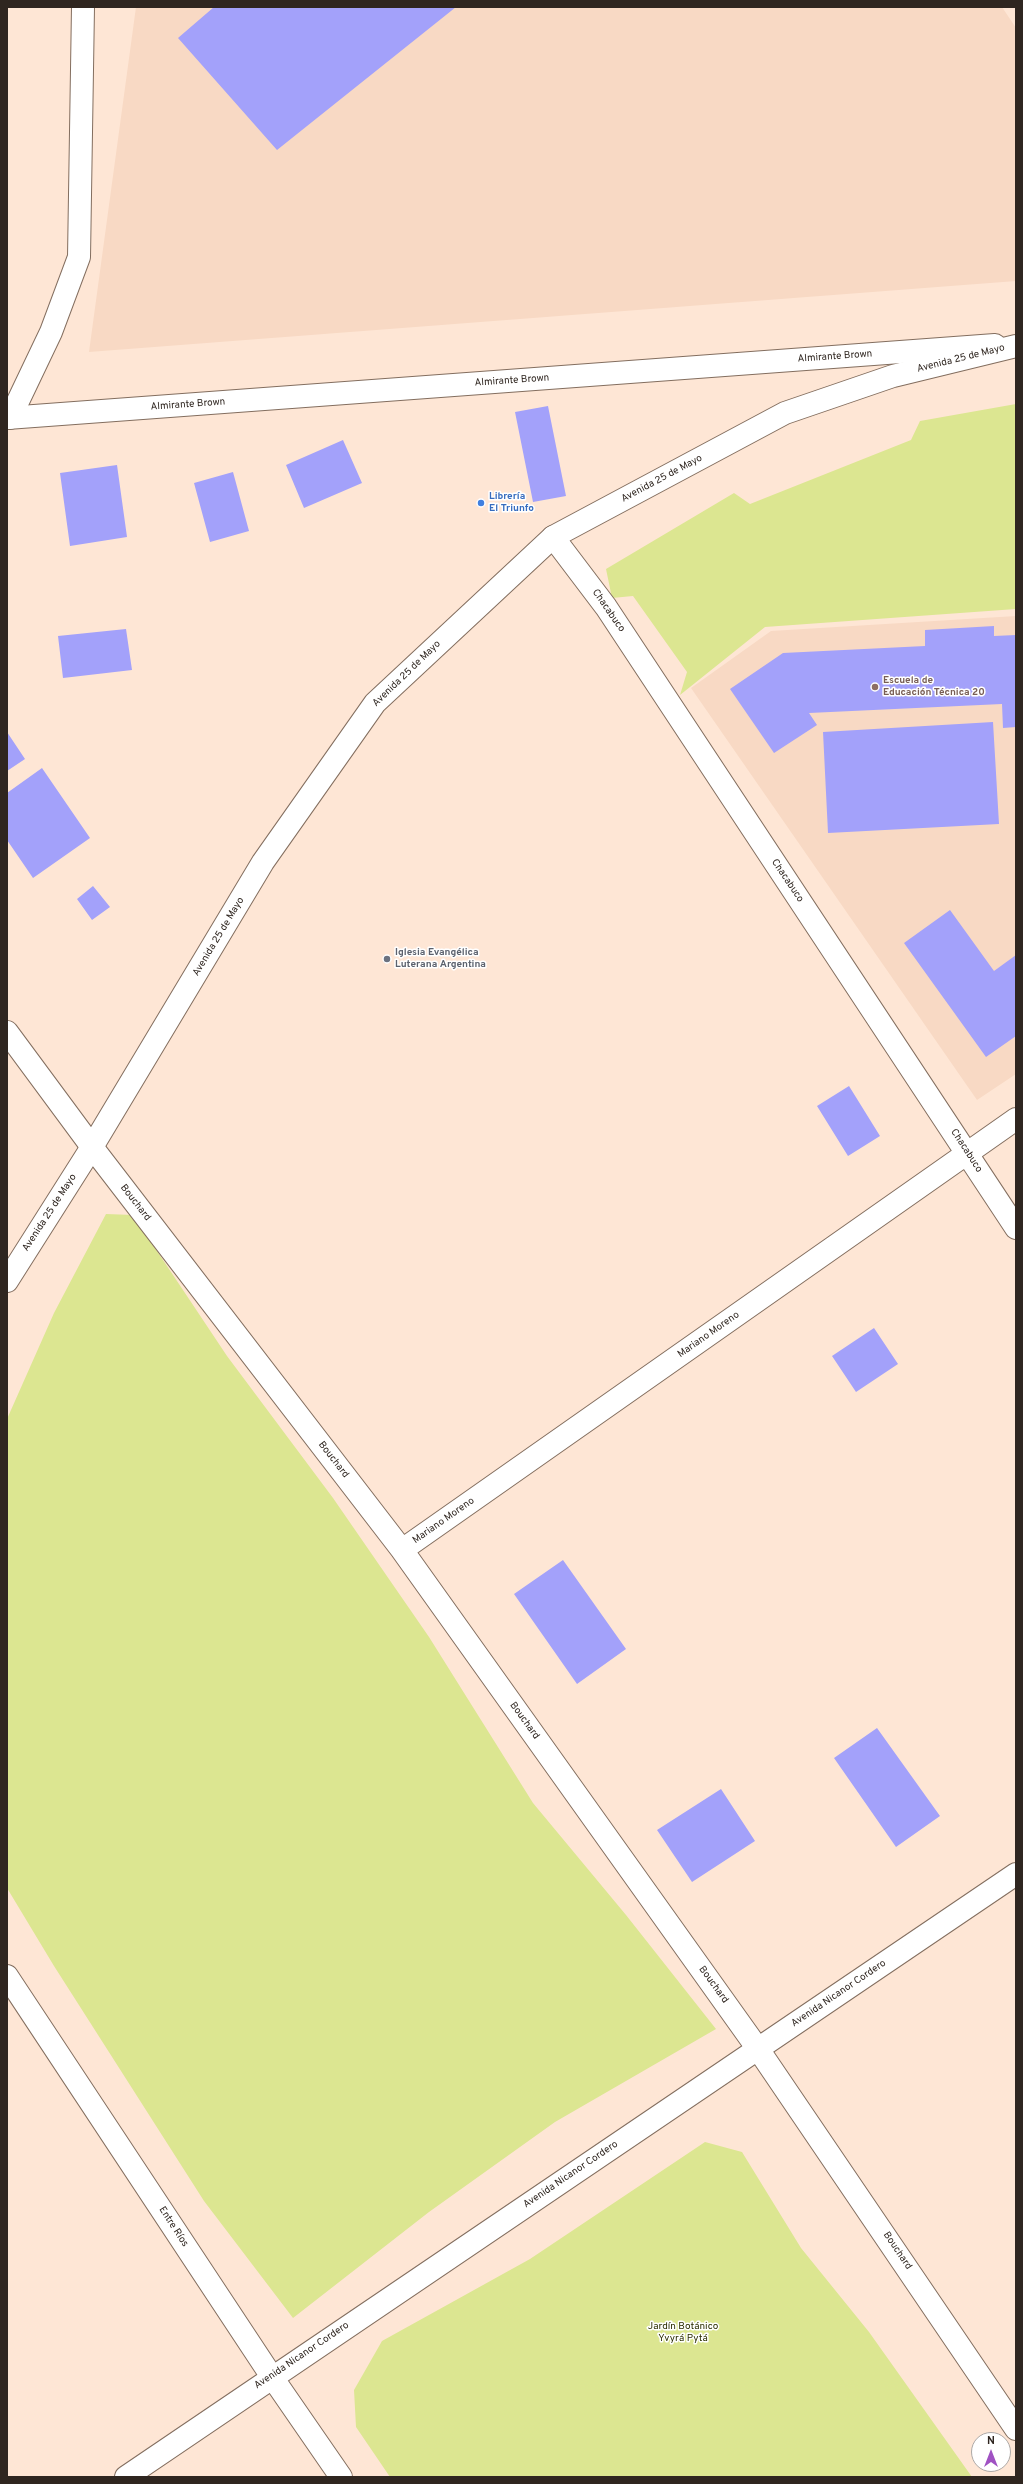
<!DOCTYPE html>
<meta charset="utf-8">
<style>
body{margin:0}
#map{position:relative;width:1023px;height:2484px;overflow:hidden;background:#fee6d5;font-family:Overpass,sans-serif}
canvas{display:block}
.frame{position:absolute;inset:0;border:8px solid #2f2620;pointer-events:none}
.north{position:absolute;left:971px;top:2432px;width:40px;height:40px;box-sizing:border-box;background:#fff;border:1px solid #aca8a6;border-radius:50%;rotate:0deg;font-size:11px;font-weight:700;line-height:16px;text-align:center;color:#2f2620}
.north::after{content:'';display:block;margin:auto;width:14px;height:18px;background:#a052c3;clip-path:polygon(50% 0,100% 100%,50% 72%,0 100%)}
</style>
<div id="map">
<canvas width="1023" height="2484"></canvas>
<div class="frame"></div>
<div class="north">N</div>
</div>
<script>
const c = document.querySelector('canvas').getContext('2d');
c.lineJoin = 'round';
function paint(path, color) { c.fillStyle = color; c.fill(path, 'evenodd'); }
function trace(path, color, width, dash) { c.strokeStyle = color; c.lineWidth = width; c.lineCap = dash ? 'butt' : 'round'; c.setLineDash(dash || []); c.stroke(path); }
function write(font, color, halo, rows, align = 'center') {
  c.font = font + ' Overpass,sans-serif'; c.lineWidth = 3; c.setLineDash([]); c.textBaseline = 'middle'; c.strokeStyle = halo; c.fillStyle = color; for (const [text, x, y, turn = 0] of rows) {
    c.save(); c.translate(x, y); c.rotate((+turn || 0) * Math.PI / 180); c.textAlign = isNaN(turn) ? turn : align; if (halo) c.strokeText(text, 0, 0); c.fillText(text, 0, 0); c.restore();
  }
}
const built = new Path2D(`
 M136,7H1002L1016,28V281L89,352Z
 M1016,616V1074L977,1100L691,688L771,631Z`);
const green = new Path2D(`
 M1016,404V609L765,627L680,695L687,672L633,596L612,598L606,569L734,493L750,504L911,440L920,421Z
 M106,1214L133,1215L227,1356L333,1498L429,1637L533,1803L626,1915L716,2029L555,2122L429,2212L293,2318L204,2201L54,1966L7,1888V1419L54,1313Z
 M705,2142L742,2152L801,2248L869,2332L972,2477H390L356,2427L354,2390L382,2341L530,2259Z`);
const building = new Path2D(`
 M214,7H456L277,150L178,38Z
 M548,406L566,496L533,502L515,412Z
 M343,440L362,483L304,508L286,465Z
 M117,465L127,537L70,546L60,473Z
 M233,472L249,531L210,542L194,483Z
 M994,626V636L1016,635V727L1003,728L1002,704L809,713L817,725L774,753L730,689L783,653L925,646V630Z
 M126,629L132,670L63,678L58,636Z
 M993,722L999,824L828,833L823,732Z
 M7,732L25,759L7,771Z
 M42,768L90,838L33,878L7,840V793Z
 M93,886L110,907L92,920L77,899Z
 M950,910L994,971L1016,955V1036L986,1057L904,943Z
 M849,1086L880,1136L848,1156L817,1106Z
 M874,1328L898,1364L856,1392L832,1356Z
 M563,1560L626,1649L577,1684L514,1594Z
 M877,1728L940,1816L896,1847L834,1758Z
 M721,1789L755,1841L692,1882L657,1830Z`);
const lane = new Path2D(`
 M10,418L51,332L79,257L83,7`);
const street = new Path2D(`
 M7,418L995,345
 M553,537L606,607L1016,1228
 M7,1032L92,1147L402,1550L758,2049L1016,2429
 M402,1550L1016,1119
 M7,1976L272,2377L341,2477`);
const secondary = new Path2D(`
 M7,1281L92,1147L263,862L375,703L553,537L785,413L893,376L1016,346
 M126,2477L1016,1874`);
const markers = [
 [481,503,4,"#3f7fe0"],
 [875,687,4,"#8d6e63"],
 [387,959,4,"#6b7280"]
];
const streetNames = [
 ["Almirante Brown",835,357,-4],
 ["Avenida 25 de Mayo",961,359,-14],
 ["Almirante Brown",512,381,-4],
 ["Almirante Brown",188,405,-4],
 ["Avenida 25 de Mayo",662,479,-28],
 ["Chacabuco",608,611,55],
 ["Avenida 25 de Mayo",407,674,-44],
 ["Chacabuco",787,881,56],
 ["Avenida 25 de Mayo",219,937,-59],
 ["Chacabuco",966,1151,57],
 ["Bouchard",135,1203,52],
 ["Avenida 25 de Mayo",50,1213,-57],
 ["Mariano Moreno",709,1335,-35],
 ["Bouchard",333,1460,52],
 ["Mariano Moreno",444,1521,-35],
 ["Bouchard",524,1721,54],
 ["Bouchard",713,1985,54],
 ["Avenida Nicanor Cordero",839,1994,-34],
 ["Avenida Nicanor Cordero",571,2175,-34],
 ["Entre Ríos",173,2227,57],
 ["Bouchard",897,2251,56],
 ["Avenida Nicanor Cordero",302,2356,-34]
];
const shopNames = [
 ["Librería",489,497],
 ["El Triunfo",489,509]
];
const educationNames = [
 ["Escuela de",883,681],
 ["Educación Técnica 20",883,693]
];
const worshipNames = [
 ["Iglesia Evangélica",395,953],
 ["Luterana Argentina",395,965]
];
const parkNames = [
 ["Jardín Botánico",683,2327],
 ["Yvyrá Pytá",683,2339]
];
paint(built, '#f8d9c4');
paint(green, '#dce691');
paint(building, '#a3a1fa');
trace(lane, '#836e5f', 24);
trace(street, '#836e5f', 24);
trace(secondary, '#836e5f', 24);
trace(lane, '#fff', 22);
trace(street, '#fff', 22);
trace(secondary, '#fff', 22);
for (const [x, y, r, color] of markers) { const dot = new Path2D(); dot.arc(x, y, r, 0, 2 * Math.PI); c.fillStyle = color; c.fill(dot); trace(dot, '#fff', 1.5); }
write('10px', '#2f2620', '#fff', streetNames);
write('bold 10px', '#366cbe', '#fff', shopNames, 'left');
write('bold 10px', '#785e54', '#fff', educationNames, 'left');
write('bold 10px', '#5b616d', '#fff', worshipNames, 'left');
write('10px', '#2a2d01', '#fff', parkNames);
</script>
